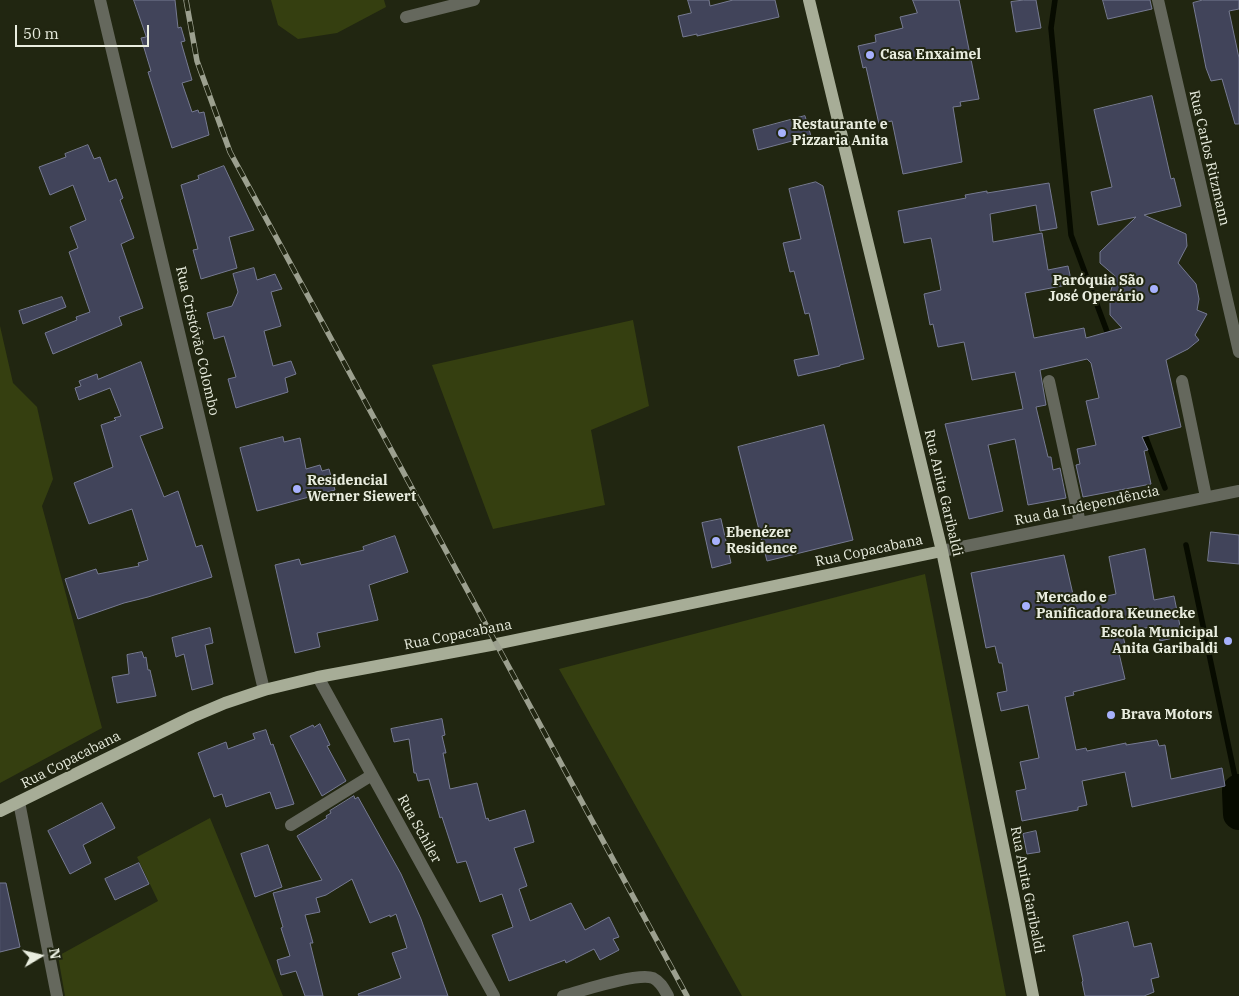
<!DOCTYPE html>
<meta charset="utf-8">
<style>
body{margin:0}
#map{position:relative;width:1239px;height:996px;overflow:hidden;background:#212611;font-family:"IBM Plex Serif",serif}
canvas{display:block}
.north{position:absolute;left:15px;top:931px;width:50px;height:50px;-webkit-text-stroke:4px #212611;paint-order:stroke;rotate:81deg;font-size:14px;font-weight:700;line-height:20px;text-align:center;color:#e9eddf}
.north::after{content:'';display:block;margin:auto;width:18px;height:22px;background:#e9eddf;clip-path:polygon(50% 0,100% 100%,50% 72%,0 100%)}
.scale{position:absolute;left:15px;top:25px;width:134px;height:22px;box-sizing:border-box;border:2px solid #e9eddf;border-top:0;padding-left:6px;font-size:15px;line-height:18px;white-space:nowrap;color:#e9eddf;-webkit-text-stroke:4px #212611;paint-order:stroke}
</style>
<div id="map">
<canvas width="1239" height="996"></canvas>
<div class="north">N</div>
<div class="scale">50 m</div>
</div>
<script>
const c = document.querySelector('canvas').getContext('2d');
c.lineJoin = 'round';
function paint(path, color) { c.fillStyle = color; c.fill(path, 'evenodd'); }
function trace(path, color, width, dash) { c.strokeStyle = color; c.lineWidth = width; c.lineCap = dash ? 'butt' : 'round'; c.setLineDash(dash || []); c.stroke(path); }
function write(font, color, halo, rows, align = 'center') {
  c.font = font + ' "IBM Plex Serif",serif'; c.lineWidth = 4; c.setLineDash([]); c.textBaseline = 'middle'; c.strokeStyle = halo; c.fillStyle = color; for (const [text, x, y, turn = 0] of rows) {
    c.save(); c.translate(x, y); c.rotate((+turn || 0) * Math.PI / 180); c.textAlign = isNaN(turn) ? turn : align; if (halo) c.strokeText(text, 0, 0); c.fillText(text, 0, 0); c.restore();
  }
}
const green = new Path2D(`
 M271,0H384L386,7L337,33L298,39L278,25Z
 M633,320L649,406L591,430L605,505L493,529L432,365Z
 M0,326L13,383L37,407L53,479L42,506L102,728L0,783Z
 M925,574L1006,996H742L559,669Z
 M210,818L283,996H65L58,956L158,901L137,857Z`);
const stream = new Path2D(`
 M1055,0L1051,28L1071,235L1109,337
 M1143,430L1165,488
 M1186,545L1238,791`);
const river = new Path2D(`
 M1239,790L1238,791L1239,814`);
const building = new Path2D(`
 M134,0H175L178,28L181,27L185,41L181,42L192,80L182,83L192,112L198,110L199,113L204,112L209,135L172,148L148,72L151,71L141,38L146,37Z
 M688,0H709L710,6L733,0H775L779,17L697,36V34L683,37L678,16L691,13Z
 M913,0H959L979,99L960,102L961,106L953,107L962,162L903,174L892,121L879,124L866,67L863,68L858,46L876,42L875,35L903,28L900,17L917,13Z
 M1024,0H1036L1041,28L1016,32L1011,2Z
 M1103,0H1150L1152,9L1108,19Z
 M1203,0H1239V9L1229,11L1239,58V124H1235L1222,79L1211,81L1206,68L1193,3Z
 M1152,96L1171,179L1174,178L1181,206L1144,215L1186,234L1187,246L1178,263L1196,284L1199,299L1197,310L1207,314L1195,335L1199,340L1188,349L1166,360L1181,427L1142,437L1148,450L1144,451L1151,484L1083,497L1076,465L1080,464L1077,449L1096,445L1086,401L1099,398L1091,363L1087,359L1040,370L1046,405L1036,407L1048,457H1051L1053,470L1060,468L1066,498L1028,505L1015,439L988,445L1003,511L969,519L945,424L1023,409L1015,372L972,380L964,342L938,347L933,324L930,325L924,294L941,290L931,238L904,243L898,211L966,198L965,195L987,191V193L1049,183L1057,228L1040,231L1036,205L990,214L993,242L1042,233L1048,270L1068,266L1072,284L1025,293L1034,338L1084,328L1086,338L1122,328L1110,315V294L1115,276L1100,263V252L1136,217L1098,225L1091,192L1112,187L1094,110Z
 M805,116L811,136L758,150L753,130Z
 M88,145L94,159L100,157L109,182L116,179L123,198L120,200L134,238L121,244L143,308L119,317L122,325L53,354L45,333L77,320L76,317L90,312L69,252L78,248L70,227L86,220L73,185L50,195L39,167L66,157L65,154Z
 M224,166L254,230L229,237L237,268L201,279L193,250L198,249L181,185L199,179L198,176Z
 M816,182L823,186L864,359L840,365V366L798,376L794,360L819,355L809,313L805,314L794,271L790,272L783,243L801,239L789,189Z
 M254,268L257,280L275,274L282,289L271,292L281,326L264,331L273,366L291,361L296,374L285,378L288,392L236,408L228,379L236,377L224,336L214,339L207,313L232,306L238,292L233,274Z
 M62,297L66,307L23,324L19,311Z
 M141,362L163,428L140,436L164,497L178,491L196,547L202,545L212,577L148,597L124,603L78,619L65,579L96,569L98,574L139,566L138,563L148,560L132,509L89,524L74,483L113,467L101,425L116,420L114,418L121,416L110,388L79,400L75,388L81,386L79,381L97,374L98,379Z
 M824,425L853,540L767,561L738,447Z
 M283,437L284,442L300,438L306,469L320,465L322,471L329,469L335,490L257,511L240,448Z
 M721,519L731,563L712,568L702,523Z
 M1211,532L1239,535V564L1208,561Z
 M395,536L408,572L369,585L378,620L317,633L320,647L295,653L275,565L299,559L301,565L364,550L363,547Z
 M1145,549L1154,600L1174,596L1182,636L1160,641L1157,626L1122,632L1126,648L1118,649L1125,679L1073,692L1074,695L1065,697L1076,750L1086,748L1087,751L1126,743V745L1157,740L1159,746L1165,745L1171,779L1222,768L1225,786L1132,807L1125,772L1082,781L1087,805L1078,807V810L1022,821L1016,791L1026,789L1020,762L1039,758L1028,705L1001,711L997,693L1007,691L1002,663H999L995,646L986,648L971,573L1064,555L1075,603L1116,594L1109,557Z
 M210,628L213,643L205,645L213,684L192,690L184,654L176,657L172,638Z
 M142,652L144,658L146,657L148,670H150L156,696L117,703L112,677L129,674L127,655Z
 M442,719L445,735L442,736L446,753H443L450,789L477,783L486,819L488,818L489,821L525,810L534,842L514,848L527,886L519,889L530,921L571,903L585,930L609,917L619,937L613,939L619,950L600,960L594,949L566,963L565,960L509,981L492,935L513,927L502,894L480,902L466,861L457,863L442,817L440,818L429,779L418,781L416,773H414L409,739L394,742L391,729Z
 M320,724L330,745L327,746L346,781L322,796L290,736L313,725L314,727Z
 M266,730L271,745L273,744L294,804L276,809L270,792L226,807L222,794L214,797L198,753L226,742L228,749L255,739L253,734Z
 M354,796L355,799L358,797L401,874L421,919L448,996H359L358,994L401,978L392,953L407,948L396,914L390,917V915L370,923L352,879L326,895L316,898L320,912L305,915L313,943H310L323,996H305L296,971L281,975L277,960L290,956L281,928L283,927L273,893L322,880L297,836L327,818L326,816L331,813L330,811Z
 M102,803L115,828L83,845L91,863L70,874L48,831Z
 M1036,831L1040,852L1027,854L1023,834Z
 M268,845L282,887L255,897L241,854Z
 M139,863L149,884L115,900L105,879Z
 M0,883H6L20,947L0,952Z
 M1128,922L1134,947L1151,943L1159,977L1151,979L1154,992L1144,996H1085L1082,982L1083,981L1073,936Z`);
const minor = new Path2D(`
 M100,0L264,690
 M1158,0L1239,352
 M406,17L474,0
 M1049,381L1080,523
 M1182,381L1206,497
 M942,551L1239,491
 M318,677L494,996
 M19,802L57,996
 M291,825L372,775
 M563,996C581,991 638,972 653,978C661,982 664,989 668,996`);
const major = new Path2D(`
 M809,0L942,551L1014,899L1033,996
 M0,811L192,717L225,703L264,690L318,677L496,644L942,551`);
const rail = new Path2D(`
 M186,0L197,61L230,152L687,996`);
const markers = [
 [870,55,5,"#a7b1fc"],
 [782,133,5,"#a7b1fc"],
 [1154,289,5,"#a7b1fc"],
 [297,489,5,"#a7b1fc"],
 [716,541,5,"#a7b1fc"],
 [1026,606,5,"#a7b1fc"],
 [1228,641,5,"#a7b1fc"],
 [1111,715,5,"#a7b1fc"]
];
const poiNames = [
 ["Casa Enxaimel",880,55],
 ["Restaurante e",792,125],
 ["Pizzaria Anita",792,141],
 ["Paróquia São",1144,281,"right"],
 ["José Operário",1144,297,"right"],
 ["Residencial",307,481],
 ["Werner Siewert",307,497],
 ["Ebenézer",726,533],
 ["Residence",726,549],
 ["Mercado e",1036,598],
 ["Panificadora Keunecke",1036,614],
 ["Escola Municipal",1218,633,"right"],
 ["Anita Garibaldi",1218,649,"right"],
 ["Brava Motors",1121,715]
];
const streetNames = [
 ["Rua Carlos Ritzmann",1209,158,77],
 ["Rua Cristóvão Colombo",197,341,77],
 ["Rua Anita Garibaldi",943,493,77],
 ["Rua da Independência",1087,506,-12],
 ["Rua Copacabana",869,551,-12],
 ["Rua Copacabana",458,635,-11],
 ["Rua Copacabana",71,760,-27],
 ["Rua Schiler",419,829,61],
 ["Rua Anita Garibaldi",1027,890,79]
];
paint(green, '#353f10');
trace(stream, '#070b00', 5.5);
trace(river, '#070b00', 32);
paint(building, '#41445a');
trace(building, '#767a92', 1);
trace(minor, '#65685d', 12);
trace(major, '#a7ad97', 12);
trace(rail, '#9ca08f', 5.5);
trace(rail, '#212611', 4, [11]);
for (const [x, y, r, color] of markers) { const dot = new Path2D(); dot.arc(x, y, r, 0, 2 * Math.PI); c.fillStyle = color; c.fill(dot); trace(dot, '#212611', 2); }
write('bold 14px', '#e9eddf', '#212611', poiNames, 'left');
write('14px', '#e9eddf', '#212611', streetNames);
</script>
